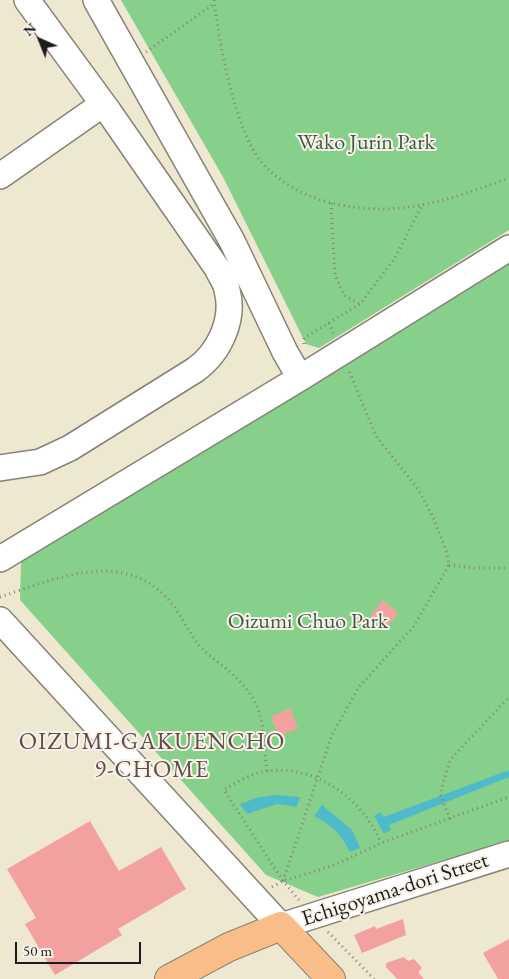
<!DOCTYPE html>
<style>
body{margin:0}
#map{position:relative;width:509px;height:979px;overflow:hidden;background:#efe8d0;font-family:"EB Garamond",serif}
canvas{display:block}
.north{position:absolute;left:15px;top:15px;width:50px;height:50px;-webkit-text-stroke:4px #f7f3e8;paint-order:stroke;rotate:316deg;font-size:14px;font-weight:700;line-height:20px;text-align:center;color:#1c1c1c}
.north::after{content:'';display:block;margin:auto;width:18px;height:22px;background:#1c1c1c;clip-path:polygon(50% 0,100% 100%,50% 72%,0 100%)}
.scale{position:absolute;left:15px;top:942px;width:126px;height:22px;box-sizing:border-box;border:2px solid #1c1c1c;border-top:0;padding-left:6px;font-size:15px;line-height:18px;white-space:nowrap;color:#1c1c1c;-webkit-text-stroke:4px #f7f3e8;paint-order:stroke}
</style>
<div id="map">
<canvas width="509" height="979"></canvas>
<div class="north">N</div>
<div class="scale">50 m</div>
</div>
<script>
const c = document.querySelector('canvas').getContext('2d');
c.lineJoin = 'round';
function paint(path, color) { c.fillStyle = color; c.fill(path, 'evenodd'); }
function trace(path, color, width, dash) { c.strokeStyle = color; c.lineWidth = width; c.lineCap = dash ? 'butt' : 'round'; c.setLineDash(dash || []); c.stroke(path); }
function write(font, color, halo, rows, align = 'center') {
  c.font = font + ' "EB Garamond",serif'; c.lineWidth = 4; c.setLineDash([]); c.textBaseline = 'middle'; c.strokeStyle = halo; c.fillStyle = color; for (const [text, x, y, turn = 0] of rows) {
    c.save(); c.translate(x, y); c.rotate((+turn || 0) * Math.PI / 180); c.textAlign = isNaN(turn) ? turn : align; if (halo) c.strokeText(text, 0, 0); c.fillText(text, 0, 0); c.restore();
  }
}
const green = new Path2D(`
 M121,0H509V230L319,348L306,344L223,177Z
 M509,264V841L318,897L266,875L20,600L21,562Z`);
const water = new Path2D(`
 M509,770V777L389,825L391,830L384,834L374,816L380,812L384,817Z
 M275,795L300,797L297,807L277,804L247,814L240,804L256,798Z
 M322,805L352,830L360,848L350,852C341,834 332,825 314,816Z`);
const building = new Path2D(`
 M383,600L398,613L386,629L370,616Z
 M290,708L298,728L279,736L271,717Z
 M90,821L119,871L161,847L186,889L118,929L122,935L55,975L25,924L36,918L7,869Z
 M403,919L406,935L362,953L354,935L375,926L376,929Z
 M509,939V979H498L483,953Z
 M404,957L408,961L414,959L422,968L418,972L424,979H397L386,967V963Z`);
const path = new Path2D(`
 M214,0C219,42 235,134 264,165C284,186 309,198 336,204C402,218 448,200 509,178
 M146,52L214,4
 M331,203L335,275L344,295L360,304
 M329,323L333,333
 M304,344V338L360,304L395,258L421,207
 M449,565L474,568H509
 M0,597C52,580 121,548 167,598C180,612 187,630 199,645C208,656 220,663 230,672C268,706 261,725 267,771
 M450,819L440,794L450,760L509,697
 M283,881L332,735L358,688L414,626L449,565L447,553L433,517L418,489L376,436L349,371
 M272,887L283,881L335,865L381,843L509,797
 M299,900L283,881L224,790C237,782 252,773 267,771C315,764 363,799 381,843
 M328,932L374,979`);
const minor = new Path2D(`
 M96,0L232,241L285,352L300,378
 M0,176L103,104
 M0,468L40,462L70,448L195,370C219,353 235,320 227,290C226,282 220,275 217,268L109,112L27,0
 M0,559L300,378L509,248
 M0,620L281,926L509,854`);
const major = new Path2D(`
 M169,979L229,947L281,926L331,979`);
const parkNames = [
 ["Wako Jurin Park",366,143],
 ["Oizumi Chuo Park",308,622]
];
const streetNames = [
 ["Echigoyama-dori Street",395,890,-18]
];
const neighbourhoodNames = [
 ["OIZUMI-GAKUENCHO",152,742],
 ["9-CHOME",152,770]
];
paint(green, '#86d08c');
paint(water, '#4fbbca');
paint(building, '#f3a1a0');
trace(minor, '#868276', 28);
trace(major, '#868276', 30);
trace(path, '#868276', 3, [1, 4]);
trace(minor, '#fff', 25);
trace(major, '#f8bd88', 28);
write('22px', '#415b43', '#f7f3e8', parkNames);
write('22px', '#1c1c1c', '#f7f3e8', streetNames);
c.letterSpacing = '1px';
write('24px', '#674b4a', '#f7f3e8', neighbourhoodNames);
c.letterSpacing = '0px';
</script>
